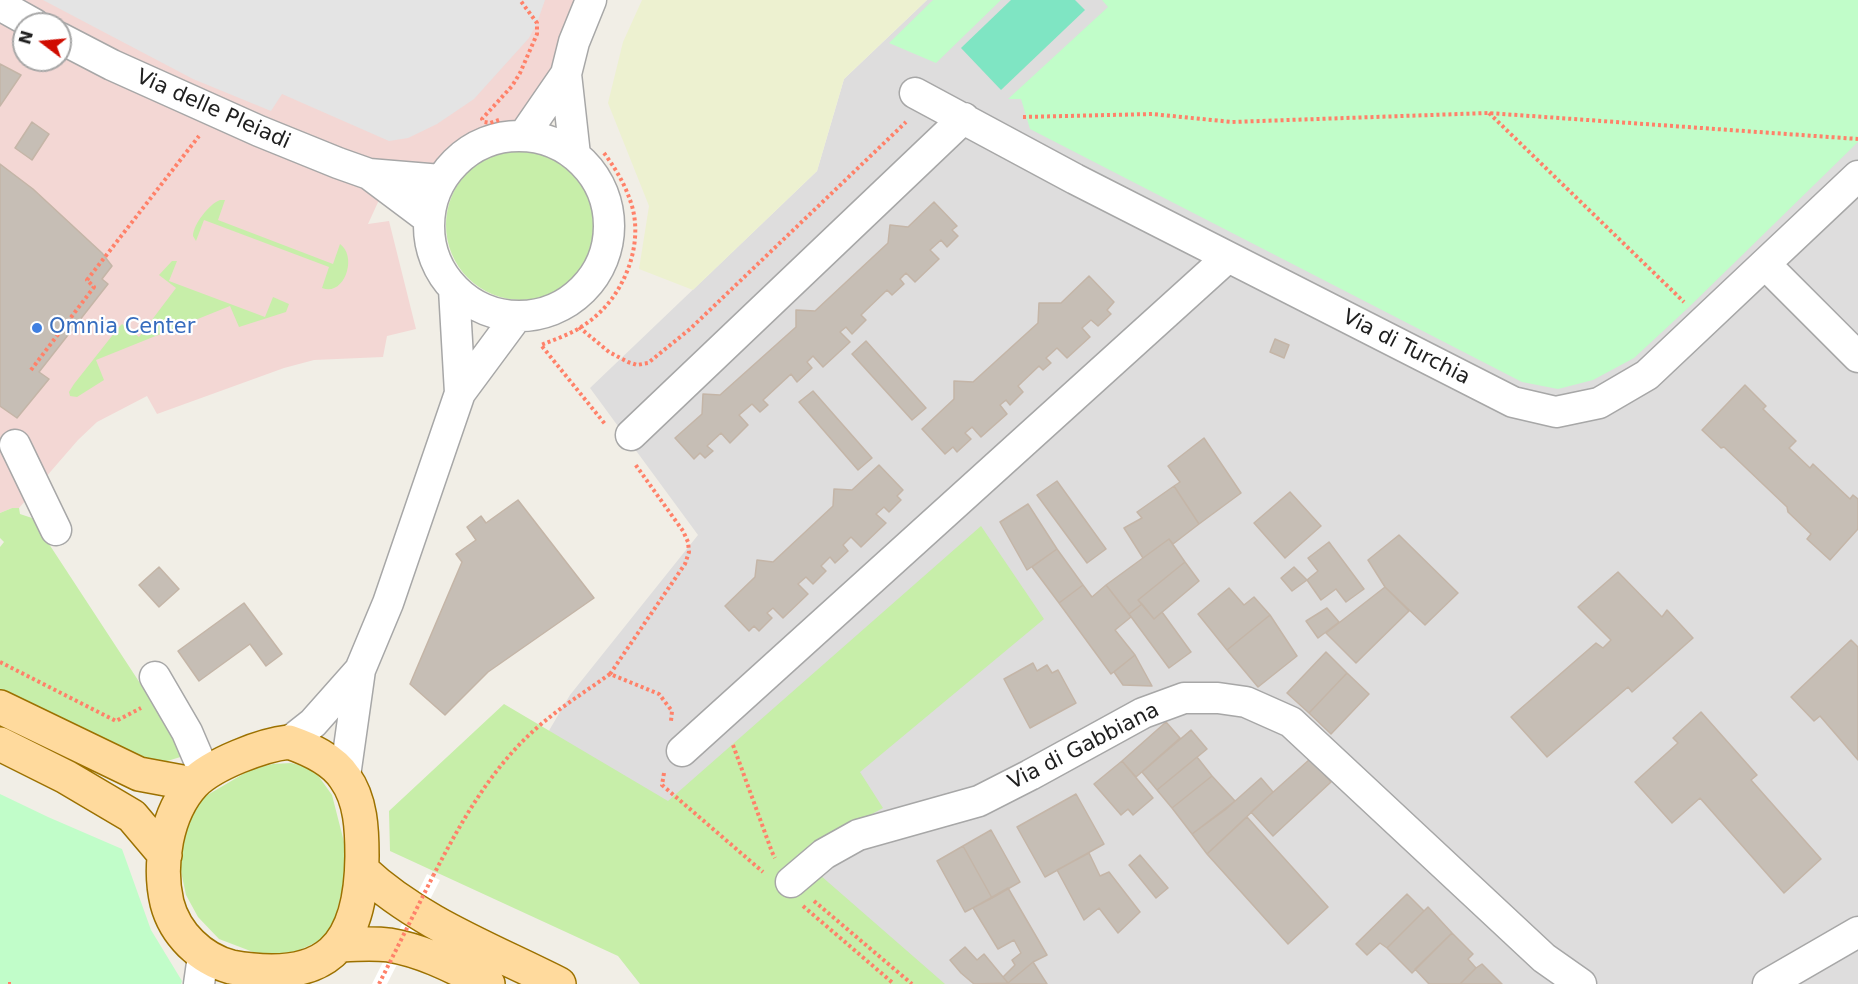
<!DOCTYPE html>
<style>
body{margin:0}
#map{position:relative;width:1858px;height:984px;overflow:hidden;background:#f1eee6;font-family:"DejaVu Sans",sans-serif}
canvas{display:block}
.north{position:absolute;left:12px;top:12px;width:60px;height:60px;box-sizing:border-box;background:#fff;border:2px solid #a6a6a6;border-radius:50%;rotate:286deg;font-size:16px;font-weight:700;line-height:24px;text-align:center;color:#202020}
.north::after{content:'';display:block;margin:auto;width:21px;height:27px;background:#d00c00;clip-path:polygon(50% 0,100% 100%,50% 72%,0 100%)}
</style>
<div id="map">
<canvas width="1858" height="984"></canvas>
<div class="north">N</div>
</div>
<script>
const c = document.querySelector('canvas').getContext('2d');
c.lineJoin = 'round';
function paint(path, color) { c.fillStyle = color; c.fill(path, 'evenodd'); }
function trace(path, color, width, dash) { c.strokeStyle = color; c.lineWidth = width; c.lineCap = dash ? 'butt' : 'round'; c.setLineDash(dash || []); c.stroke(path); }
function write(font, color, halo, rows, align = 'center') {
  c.font = font + ' "DejaVu Sans",sans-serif'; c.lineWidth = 4.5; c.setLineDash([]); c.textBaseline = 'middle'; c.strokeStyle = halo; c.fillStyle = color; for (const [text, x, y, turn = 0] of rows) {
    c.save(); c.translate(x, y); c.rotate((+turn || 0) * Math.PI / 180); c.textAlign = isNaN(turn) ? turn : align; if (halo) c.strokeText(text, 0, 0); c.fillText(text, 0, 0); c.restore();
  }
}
const residential = new Path2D(`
 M927,0H1858V984H792L524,773L570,695L698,535L590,388L817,171L844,79Z`);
const commercial = new Path2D(`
 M0,0H591L566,74L511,136L499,137L476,146L465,153L448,170L390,176L368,224L389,221L416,329L387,336L383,357L314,360L284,368L157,414L147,396L97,422L78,440L19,508H12L0,513ZM24,24H60V60H24Z`);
const farmland = new Path2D(`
 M642,0H927L844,79L817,171L693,290L639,269L649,206L608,103L623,42Z`);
const grass = new Path2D(`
 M446 225a75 75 0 1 1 150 0a75 75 0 1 1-150 0Z
 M220,200H225L218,220L333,264L340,244C358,257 344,297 322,288L329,267L204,220L196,241L193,236C193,225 209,204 220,200Z
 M172,261H177L169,281L265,317L273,297L289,304L286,312L239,327L230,306L96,360L104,380L77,397L70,396L69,392L74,384L119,327L122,324L139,337L176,288L159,275Z
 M12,508H19L20,514L32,518L187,755L164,762L142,761L0,692V547L4,542L0,538V513Z
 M981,526L1044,619L860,772L883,808L797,855L945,984H640L618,956L390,851L389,811L504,704L668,801Z
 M291,763L306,767L317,774L332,795L344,842L347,869L335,919L329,931L321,940L295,952L261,955L219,939L198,917L186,895L178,857L185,821L204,797L250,770L273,764Z`);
const park = new Path2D(`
 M933,0H1001L936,63L889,43Z
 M1102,0H1858V142L1689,307L1634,358L1593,380L1558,389L1522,382L1030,129L1021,99H1008L1108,7Z
 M0,794L48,817L122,849L151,930L182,981L181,984H0Z`);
const pitch = new Path2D(`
 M1011,0H1075L1085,10L1001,90L961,48Z`);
const parking = new Path2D(`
 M43,0H545L537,23L529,38L474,99L437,124L408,138L389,141L282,94L271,111L193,79Z`);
const pier = new Path2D(`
 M427,874L440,880L387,984H372Z`);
const building = new Path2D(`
 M0,64L21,75L0,106Z
 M32,122L49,134L32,160L15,148Z
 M0,164L33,189L102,253L112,266L102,279L108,284L39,372L49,379L17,418L0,406Z
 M934,202L957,226L952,230L958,236L947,247L941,240L930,250L939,259L915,282L906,273L900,279L904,284L892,295L887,290L861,315L866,320L852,334L846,327L840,332L850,342L823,367L813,356L807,362L812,368L797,382L791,374L763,400L768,405L760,412L752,404L739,415L748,425L730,443L721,433L707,446L713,451L705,458L700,453L694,459L675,438L702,414L703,394L720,395L796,327V310L815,311L888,243L890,225L908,227Z
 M1089,276L1114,302L1107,310L1111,314L1098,326L1091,320L1082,328L1090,337L1067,358L1057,348L1046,358L1051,363L1043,370L1039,366L1018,386L1023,392L1010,405L1006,400L1000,405L1007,414L981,437L972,427L965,433L971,439L957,452L953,447L945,454L922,429L954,399V381L973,382L1038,323L1039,303H1061Z
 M1275,339L1289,345L1284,358L1270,352Z
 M866,341L926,408L912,420L852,354Z
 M1745,385L1766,406L1763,409L1796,441L1789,448L1810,468L1813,464L1850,499L1853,495L1858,499V529L1830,560L1807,539L1811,534L1788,512L1787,507L1724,447L1721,448L1702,430Z
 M813,391L872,458L858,470L799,402Z
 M1204,438L1241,493L1199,524L1174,486L1180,482L1168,466Z
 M879,465L903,490L897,496L901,500L889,512L884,507L876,514L886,523L861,547L851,537L843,545L848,551L835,563L830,557L821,566L826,571L813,584L806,577L798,584L808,594L783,618L773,608L767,613L772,618L759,631L754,626L749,631L725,606L755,577L757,560L773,562L833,506L834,489L852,490Z
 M1057,481L1106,549L1087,563L1037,495Z
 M1174,486L1199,524L1173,544L1169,539L1143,558L1124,528L1142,518L1137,512Z
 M1290,492L1321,526L1285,558L1254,523Z
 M518,500L594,598L488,672L445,715L410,684L462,562L456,554L476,540L467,527L481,516L486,523Z
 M1028,504L1057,549L1027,570L1000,522Z
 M1399,535L1458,593L1425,625L1385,587L1368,560Z
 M1169,539L1185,562L1138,600L1142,604L1129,614L1106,585Z
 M1329,542L1364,589L1346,602L1336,589L1321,600L1307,580L1318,571L1308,558Z
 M1057,549L1083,585L1059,603L1032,567Z
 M1185,562L1199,581L1154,619L1138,600Z
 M159,567L179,589L159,607L139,585Z
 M1294,567L1307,580L1292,591L1281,578Z
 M1618,572L1662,617L1667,610L1693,638L1632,692L1628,687L1547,757L1511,717L1596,643L1603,648L1611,640L1578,607Z
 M1083,585L1092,597L1106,585L1131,617L1115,630L1135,655L1111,674L1059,603Z
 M1385,587L1409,611L1356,663L1326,633Z
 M1229,588L1244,605L1254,597L1270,615L1227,650L1198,614Z
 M244,603L282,654L266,666L250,644L199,681L178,651Z
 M1142,604L1154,619L1162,612L1191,652L1169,668L1129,614Z
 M1327,608L1339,622L1318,638L1306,621Z
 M1270,615L1297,656L1258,687L1227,650Z
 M1851,640L1858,647V760L1820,716L1814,721L1791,697Z
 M1326,652L1347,673L1309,713L1287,693Z
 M1135,655L1152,686L1123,685L1114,672Z
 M1033,663L1037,671L1047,665L1052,673L1058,670L1076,703L1030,728L1004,679Z
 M1347,673L1369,694L1331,734L1309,713Z
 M1701,712L1757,775L1751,780L1821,859L1784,893L1700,798L1672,823L1635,782L1678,743L1673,738Z
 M1166,722L1180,738L1136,777L1122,761Z
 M1191,730L1207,749L1157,790L1142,772Z
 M1197,757L1212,776L1172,808L1157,790Z
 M1310,759L1331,782L1273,836L1251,812Z
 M1122,761L1153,798L1133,815L1128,809L1121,815L1094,784Z
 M1212,776L1235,801L1192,834L1172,808Z
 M1261,778L1273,792L1207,854L1192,834L1225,810Z
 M1076,794L1104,844L1045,877L1017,827Z
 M1247,817L1328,907L1288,944L1207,854Z
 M991,830L1020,882L992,898L963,846Z
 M963,846L992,898L965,912L937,861Z
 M1089,853L1100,876L1109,872L1140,912L1118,933L1099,908L1084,920L1057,870Z
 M1140,855L1168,888L1156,898L1129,865Z
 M1008,888L1047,955L1033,962L1008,983L1003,977L1015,965L1012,960L1021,953L1014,940L998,949L973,908Z
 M1407,894L1424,911L1387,948L1380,943L1367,955L1356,944Z
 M1428,907L1452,933L1412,973L1387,948Z
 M1452,933L1473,954L1468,959L1476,968L1460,984H1429L1415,969Z
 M965,947L977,960L984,954L1008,983L974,984L961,973L950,960Z
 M1033,962L1047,984H1007L1008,983Z
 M1482,964L1502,984H1460L1476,968Z`);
const path = new Path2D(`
 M1489,113L1684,302
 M1023,117L1152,114L1232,122L1488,113L1858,139
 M499,120L490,123L484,122L482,119L512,86L520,73L537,34V23L520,0
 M604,153C616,169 626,186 632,206C644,248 622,299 587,323C574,333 556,339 541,345L605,424
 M579,327L609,352L628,362L637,365L648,363L690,329L906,122
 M31,370L94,287L87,280L199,136
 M0,662L116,721L141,708
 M610,674L685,564L689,552L688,542L683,531L635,464
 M733,745L772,852L775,858
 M664,773L662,785L763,872
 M433,876C459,826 487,775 529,735C553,712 582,694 610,674L659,694L672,711L671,721
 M814,901L912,984
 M803,906L894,984
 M8,984H12`);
const minor = new Path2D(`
 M0,5L34,24
 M60,38L112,65L259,131L338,163L369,174L441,180
 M566,74L575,155
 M915,93L1075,179L1513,402L1556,412L1599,403L1647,375L1858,176
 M524,135L566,74L574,42L591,0
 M429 226a90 90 0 1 1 180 0a90 90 0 1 1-180 0Z
 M369,174L429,219
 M1765,264L1858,357
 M454,289L460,393
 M631,435L964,118
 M15,445L56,530
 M155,677L187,732L205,774
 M289,742L313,723L360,670
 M682,751L1228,257
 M345,776L360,670L388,603L460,393L517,316
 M791,882L824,854L858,835L979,801L1030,775L1143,713L1184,698H1218L1246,702L1291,722L1544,958L1581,984
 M199,984L203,956
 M1768,984L1858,932`);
const major = new Path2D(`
 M0,707L139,774L193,784
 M289,742C309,749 333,759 345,778C361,800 362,830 362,856C361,948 326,984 231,967C201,959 175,934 167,903C158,865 166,813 194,783C213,764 262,745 289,742Z
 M0,744L66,777L132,816L165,855
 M362,870C417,922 492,950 559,984
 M342,945C357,944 373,943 389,945C425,951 456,968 488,984`);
const pathBridge = new Path2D(`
 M379,984L433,876`);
const markers = [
 [37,328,6,"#3f7fe0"]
];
const streetNames = [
 ["Via delle Pleiadi",213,110,24],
 ["Via di Turchia",1406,348,27],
 ["Via di Gabbiana",1084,747,-27]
];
const shopNames = [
 ["Omnia Center",49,328]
];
paint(residential, '#dedddd');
paint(commercial, '#f3d7d4');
paint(farmland, '#edf1d0');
paint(grass, '#c7eea9');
paint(park, '#c1fdc9');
paint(pitch, '#7fe5c3');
paint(parking, '#e4e4e4');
paint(pier, '#fff');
paint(building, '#c6beb5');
trace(building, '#c4b5a7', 1.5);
trace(minor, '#a7a7a7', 33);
trace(major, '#9c7100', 36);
trace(path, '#ff8169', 4, [3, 3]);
trace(minor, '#fff', 30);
trace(major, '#ffda9d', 33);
trace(pathBridge, '#ff8169', 4, [3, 3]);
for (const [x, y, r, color] of markers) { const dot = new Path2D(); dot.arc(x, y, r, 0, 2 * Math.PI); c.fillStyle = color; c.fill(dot); trace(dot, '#fff', 2); }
write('21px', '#202020', '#fff', streetNames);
write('21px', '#366cbe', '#fff', shopNames, 'left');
</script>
